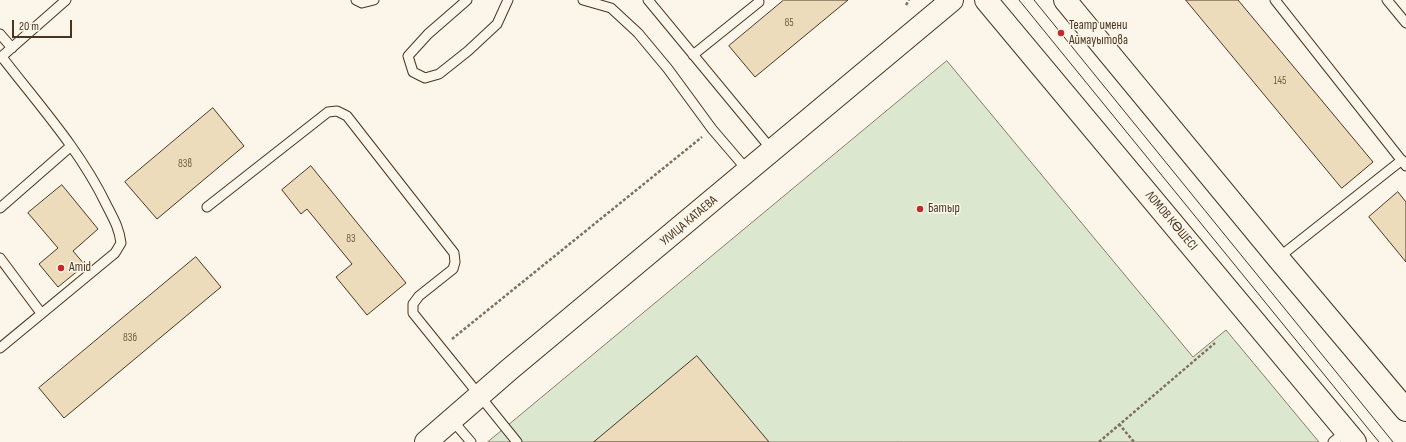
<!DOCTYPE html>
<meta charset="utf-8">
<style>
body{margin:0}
#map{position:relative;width:1406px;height:442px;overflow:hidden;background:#fbf6e9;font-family:"Sofia Sans Condensed",sans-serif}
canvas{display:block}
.scale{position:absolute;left:12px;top:20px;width:60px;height:18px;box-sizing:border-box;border:2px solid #4a3520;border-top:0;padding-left:5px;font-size:12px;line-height:14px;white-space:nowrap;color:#4a3520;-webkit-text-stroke:3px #fbf6e9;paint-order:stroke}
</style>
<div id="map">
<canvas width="1406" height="442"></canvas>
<div class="scale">20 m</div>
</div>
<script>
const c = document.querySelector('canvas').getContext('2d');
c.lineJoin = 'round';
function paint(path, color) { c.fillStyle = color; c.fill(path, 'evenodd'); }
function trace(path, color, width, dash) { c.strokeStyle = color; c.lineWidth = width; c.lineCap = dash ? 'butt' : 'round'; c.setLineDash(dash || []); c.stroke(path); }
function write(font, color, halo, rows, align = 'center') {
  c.font = font + ' "Sofia Sans Condensed",sans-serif'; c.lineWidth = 3; c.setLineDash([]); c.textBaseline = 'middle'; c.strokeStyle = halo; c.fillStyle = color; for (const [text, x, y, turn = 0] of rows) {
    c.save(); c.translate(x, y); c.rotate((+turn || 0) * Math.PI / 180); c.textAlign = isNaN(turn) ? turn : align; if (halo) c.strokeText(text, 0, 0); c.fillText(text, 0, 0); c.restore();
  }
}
const green = new Path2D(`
 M947,61L1193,357L1226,330L1319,442H488Z`);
const building = new Path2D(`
 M784,0H848L755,77L729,46Z
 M1186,0H1238L1373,162L1342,188Z
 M213,108L244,146L157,219L125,182Z
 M311,166L406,283L367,315L336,277L352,264L307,209L301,214L282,190Z
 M62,185L98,229L73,251L85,265L58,287L39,264L58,248L28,213Z
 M1398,192L1406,202V262L1369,217Z
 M196,257L221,287L64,418L39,388Z
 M697,356L769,442H594Z`);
const path = new Path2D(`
 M906,5L909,0
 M452,339L702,137
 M1119,424L1134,442
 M1099,442L1215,343`);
const service = new Path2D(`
 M356,0L362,3L374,0
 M467,0L428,34L408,56L413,72L425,78L439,74L468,51L497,24L508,0
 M583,0L611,8L638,33L668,69L712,129L748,171
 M648,0L772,150
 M1275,0L1406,166
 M1387,0L1406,23
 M0,34L12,48
 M693,55L759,2
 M0,58L66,0
 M207,207L328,112L337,111L347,116L454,253L455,262L453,269L419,296L413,304V313L517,442
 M0,208L71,146
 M0,258L41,313
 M1278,258L1402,160
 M0,348L115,253L121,243C119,227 113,218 106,204C80,150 38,104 2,57
 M452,420L471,442
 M1333,442L1346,431`);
const tertiary = new Path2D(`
 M426,442L510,369L952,0`);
const primary = new Path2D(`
 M986,0L1355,442
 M1065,0L1278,258L1406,410`);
const tram = new Path2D(`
 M1019,0L1379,442
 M1034,0L1393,442`);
const markers = [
 [1061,33,4,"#c62828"],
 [920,209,4,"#c62828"],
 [61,268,4,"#c62828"]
];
const numberNames = [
 ["85",789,23],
 ["145",1280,81],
 ["83в",185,164],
 ["83",351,239],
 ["83б",130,338]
];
const poiNames = [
 ["Театр имени",1069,26],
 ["Аймауытова",1069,41],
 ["Батыр",928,209],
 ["Amid",69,268]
];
const streetNames = [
 ["УЛИЦА КАТАЕВА",689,221,-40],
 ["ЛОМОВ КӨШЕСІ",1171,221,50]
];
paint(green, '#dce7d0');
trace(green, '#887966', 1);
paint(building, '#ecdcbc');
trace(building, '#4a3520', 1);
trace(service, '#4a3520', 11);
trace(tertiary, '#4a3520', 24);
trace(primary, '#4a3520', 24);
trace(path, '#7f6f5c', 2.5, [3, 2]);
trace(service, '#fbf6e9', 9);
trace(tertiary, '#fbf6e9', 22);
trace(primary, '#fbf6e9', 22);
trace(tram, '#4a3520', 1);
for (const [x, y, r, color] of markers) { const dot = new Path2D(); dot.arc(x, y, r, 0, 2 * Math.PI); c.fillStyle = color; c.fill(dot); trace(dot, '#fbf6e9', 1.5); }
write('11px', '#725f47', null, numberNames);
write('13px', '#4a3520', '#fbf6e9', poiNames, 'left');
write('13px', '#4a3520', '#fbf6e9', streetNames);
</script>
